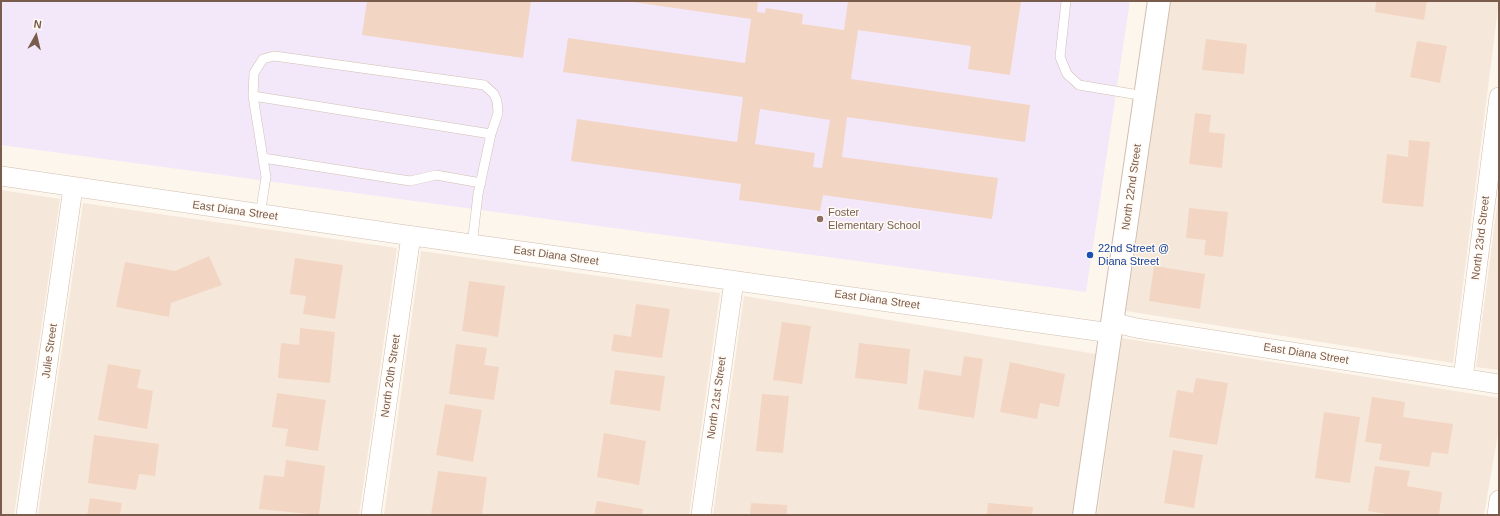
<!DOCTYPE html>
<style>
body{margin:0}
#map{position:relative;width:1500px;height:516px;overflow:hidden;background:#fdf6ec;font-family:Helvetica,sans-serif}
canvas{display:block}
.frame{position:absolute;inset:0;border:2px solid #7a5c4d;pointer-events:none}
.north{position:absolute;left:16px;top:16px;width:40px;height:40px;-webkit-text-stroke:3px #fffaf3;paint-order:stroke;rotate:8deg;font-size:11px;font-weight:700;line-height:16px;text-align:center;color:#7a5c4d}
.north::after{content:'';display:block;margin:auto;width:14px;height:18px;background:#7a5c4d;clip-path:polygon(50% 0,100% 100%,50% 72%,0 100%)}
</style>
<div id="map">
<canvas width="1500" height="516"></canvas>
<div class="frame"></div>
<div class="north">N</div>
</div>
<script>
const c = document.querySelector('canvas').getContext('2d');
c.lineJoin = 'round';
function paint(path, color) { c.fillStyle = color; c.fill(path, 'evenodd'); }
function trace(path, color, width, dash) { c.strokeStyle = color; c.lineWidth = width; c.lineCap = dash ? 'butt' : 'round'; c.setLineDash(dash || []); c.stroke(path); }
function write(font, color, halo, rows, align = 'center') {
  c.font = font + ' Helvetica,sans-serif'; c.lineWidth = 3; c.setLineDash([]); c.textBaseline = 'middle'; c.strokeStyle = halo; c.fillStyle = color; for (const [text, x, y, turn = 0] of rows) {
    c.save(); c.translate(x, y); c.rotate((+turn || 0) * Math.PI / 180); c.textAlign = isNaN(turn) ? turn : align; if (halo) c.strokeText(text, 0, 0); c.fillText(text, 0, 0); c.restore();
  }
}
const residential = new Path2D(`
 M1171,1H1499L1453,363L1126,311Z
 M1,190L60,199L14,515H1Z
 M1499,190V370L1476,367Z
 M83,203L397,248L359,515H38Z
 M421,251L720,293L689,515H384Z
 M744,296L1096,354L1072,515H713Z
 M1122,338L1499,398V428L1484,515H1097Z`);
const education = new Path2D(`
 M1,1H1130L1086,292L1,145Z`);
const building = new Path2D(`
 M367,1H531L523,58L362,35Z
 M626,1H758L757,12L765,13L766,8L803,14L802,24L844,30L848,1H1021L1010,75L968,69L971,46L858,30L851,79L1030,105L1025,142L847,117L842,157L998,178L992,219L823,195L820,211L739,200L741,184L571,161L577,119L737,142L743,97L563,72L568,38L745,63L751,19ZM760,109L830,120L822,168L813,167L815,153L755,144Z
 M1376,1H1427L1424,20L1375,12Z
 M1206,39L1247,44L1244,74L1202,70Z
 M1417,41L1447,46L1440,83L1410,77Z
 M1195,113L1211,115L1209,132L1225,134L1222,168L1189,164Z
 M1409,140L1430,142L1423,207L1382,203L1387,154L1408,157Z
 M1189,208L1228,212L1223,257L1204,255L1206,240L1186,238Z
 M209,256L222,285L171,303L169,317L116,307L125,262L175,271Z
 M295,258L343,265L335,319L303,314L306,296L290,294Z
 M1154,266L1205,274L1200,309L1149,301Z
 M469,281L505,286L498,337L462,331Z
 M636,304L670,309L662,358L611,351L614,334L631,337Z
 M782,322L811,326L802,384L773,380Z
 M300,328L335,332L330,383L278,378L281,343L299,345Z
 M859,343L910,349L907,384L855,378Z
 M456,344L487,348L484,365L499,367L494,400L449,394Z
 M964,356L983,359L974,418L918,409L924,370L961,376Z
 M1010,362L1065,374L1059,407L1040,403L1037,419L1000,412Z
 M108,364L141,370L137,388L153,391L147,429L98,420Z
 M615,370L665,376L660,411L610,404Z
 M1196,378L1228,383L1217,445L1169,437L1177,390L1193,393Z
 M277,393L326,400L318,451L285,446L288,429L272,427Z
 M762,394L789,396L783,453L756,451Z
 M1372,397L1405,402L1403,417L1453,424L1448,454L1432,452L1429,467L1379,460L1382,444L1365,442Z
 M445,404L482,410L473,462L436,455Z
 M1324,412L1360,417L1350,483L1315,478Z
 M604,433L646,441L639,485L597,477Z
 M94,435L159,444L155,476L139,474L136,490L88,483Z
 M1173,450L1203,455L1194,508L1164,503Z
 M286,460L325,466L319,515L259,509L264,475L284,477Z
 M1375,466L1410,471L1407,486L1442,492L1439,515H1393L1368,511Z
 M438,471L487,477L482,515H431Z
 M90,498L122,503L120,515H87Z
 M597,501L643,509L642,515H594Z
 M751,503L787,505V515H750Z
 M988,503L1033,507L1032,515H987Z`);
const service = new Path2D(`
 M1066,1L1060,57L1067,74L1079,85L1145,96
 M253,96L491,134
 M263,158L410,181L436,175L481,183
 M260,215L266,177L253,96L254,73L263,59L274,56L484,85L494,94L497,101L498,113L491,134L478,194L472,245`);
const minor = new Path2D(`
 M1,176L399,234L1111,333
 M1112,322L1136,328L1499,384
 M1463,378L1499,97
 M26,515L73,188
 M371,515L411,236
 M701,515L734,281
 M1497,515L1499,500`);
const tertiary = new Path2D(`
 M1084,515L1159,1`);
const markers = [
 [820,219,4,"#8d6e63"],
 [1090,255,4,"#1a4fb4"]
];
const streetNames = [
 ["North 22nd Street",1132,187,-82],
 ["East Diana Street",235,211,8],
 ["North 23rd Street",1481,238,-83],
 ["East Diana Street",556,256,8],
 ["East Diana Street",877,300,8],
 ["Julie Street",50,351,-82],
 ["East Diana Street",1306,354,9],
 ["North 20th Street",391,376,-82],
 ["North 21st Street",717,398,-82]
];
const educationNames = [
 ["Foster",828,213],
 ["Elementary School",828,226]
];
const transitNames = [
 ["22nd Street @",1098,249],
 ["Diana Street",1098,262]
];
paint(residential, '#f5e8da');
paint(education, '#f3e8fa');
paint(building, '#f3d5c3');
trace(service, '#d1beb0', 10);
trace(minor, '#d1beb0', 20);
trace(tertiary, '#d1beb0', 24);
trace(service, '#fff', 9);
trace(minor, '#fff', 19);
trace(tertiary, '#fff', 22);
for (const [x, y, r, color] of markers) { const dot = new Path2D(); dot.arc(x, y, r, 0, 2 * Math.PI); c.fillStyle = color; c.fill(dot); trace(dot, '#fffaf3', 1.5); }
write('11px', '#7a5c4d', '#fffaf3', streetNames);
write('11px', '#785e54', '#fffaf3', educationNames, 'left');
write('11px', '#164399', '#fffaf3', transitNames, 'left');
</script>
